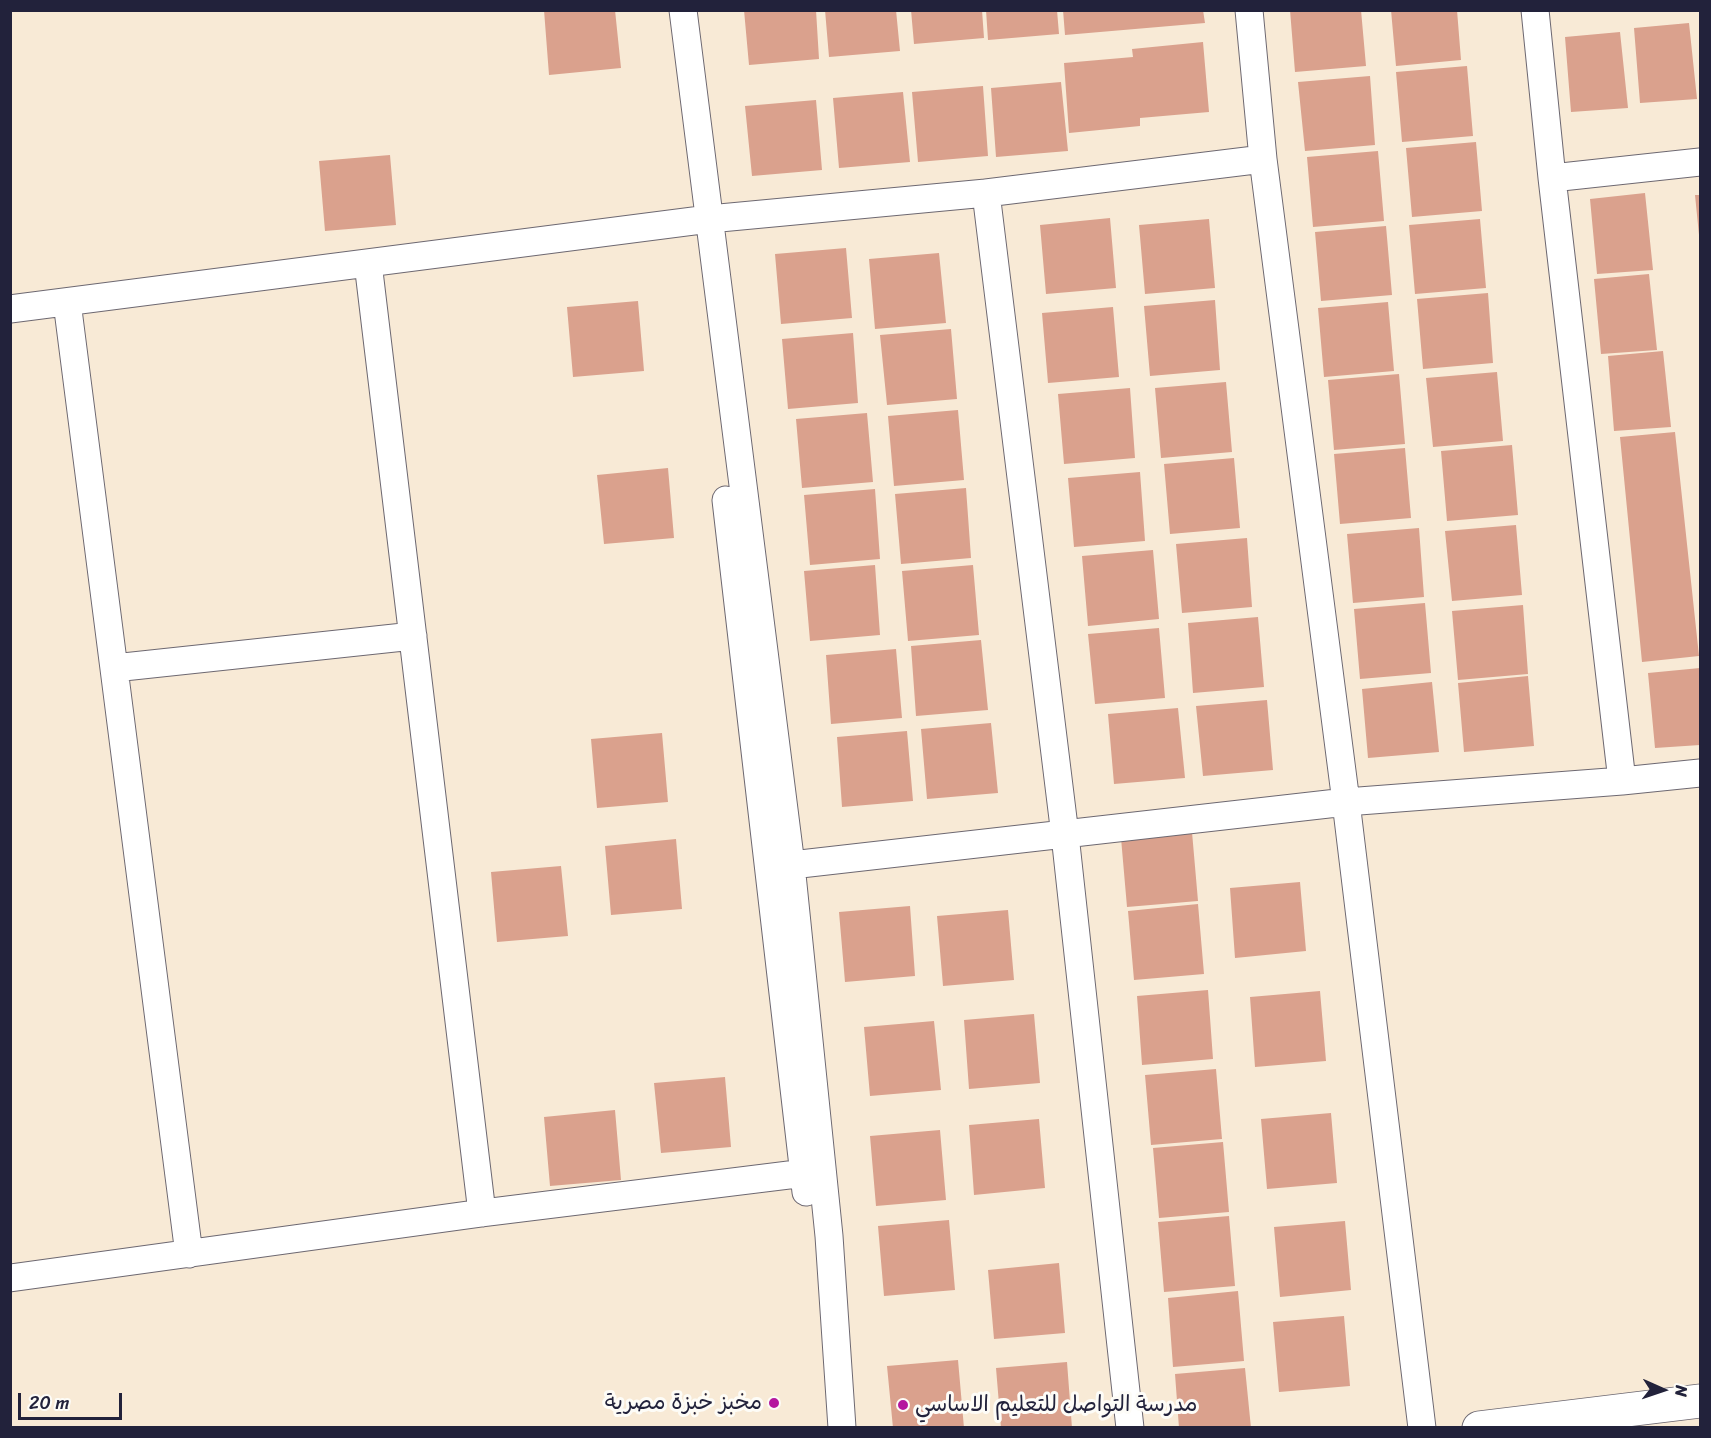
<!DOCTYPE html>
<meta charset="utf-8">
<style>
body{margin:0}
#map{position:relative;width:1711px;height:1438px;overflow:hidden;background:#f8ead6;font-family:Sriracha,sans-serif}
canvas{display:block}
.frame{position:absolute;inset:0;border:12px solid #22223b;pointer-events:none}
.north{position:absolute;left:1633px;top:1360px;width:60px;height:60px;-webkit-text-stroke:4px #fdfcf7;paint-order:stroke;rotate:93deg;font-size:16px;font-weight:700;line-height:24px;text-align:center;color:#22223b}
.north::after{content:'';display:block;margin:auto;width:21px;height:27px;background:#22223b;clip-path:polygon(50% 0,100% 100%,50% 72%,0 100%)}
.scale{position:absolute;left:18px;top:1393px;width:104px;height:27px;box-sizing:border-box;border:3px solid #22223b;border-top:0;padding-left:8px;font-size:18px;line-height:21px;white-space:nowrap;color:#22223b;-webkit-text-stroke:4px #fdfcf7;paint-order:stroke}
</style>
<div id="map">
<canvas width="1711" height="1438"></canvas>
<div class="frame"></div>
<div class="north">N</div>
<div class="scale">20 m</div>
</div>
<script>
const c = document.querySelector('canvas').getContext('2d');
c.lineJoin = 'round';
function paint(path, color) { c.fillStyle = color; c.fill(path, 'evenodd'); }
function trace(path, color, width, dash) { c.strokeStyle = color; c.lineWidth = width; c.lineCap = dash ? 'butt' : 'round'; c.setLineDash(dash || []); c.stroke(path); }
function write(font, color, halo, rows, align = 'center') {
  c.font = font + ' Sriracha,"Playpen Sans Arabic",sans-serif'; c.lineWidth = 6; c.setLineDash([]); c.textBaseline = 'middle'; c.strokeStyle = halo; c.fillStyle = color; for (const [text, x, y, turn = 0] of rows) {
    c.save(); c.translate(x, y); c.rotate((+turn || 0) * Math.PI / 180); c.textAlign = isNaN(turn) ? turn : align; if (halo) c.strokeText(text, 0, 0); c.fillText(text, 0, 0); c.restore();
  }
}
const building = new Path2D(`
 M544,10H615L621,68L549,75Z
 M744,10H816L819,59L749,65Z
 M825,10H896L900,51L829,57Z
 M911,10H982L984,38L914,44Z
 M986,10H1057L1059,34L988,40Z
 M1063,10H1203L1205,23L1065,35Z
 M1290,10H1361L1366,66L1295,72Z
 M1391,10H1457L1461,60L1396,66Z
 M1689,23L1697,99L1640,103L1634,28Z
 M1620,32L1628,108L1571,112L1565,37Z
 M1203,42L1209,112L1140,118V126L1069,133L1064,63L1133,57L1132,49Z
 M1467,66L1473,136L1402,142L1396,72Z
 M1370,76L1375,145L1305,151L1298,82Z
 M1061,82L1068,151L996,157L991,88Z
 M983,86L988,156L918,162L912,92Z
 M903,92L910,162L839,168L833,98Z
 M816,100L822,170L752,176L745,106Z
 M1476,142L1482,211L1412,217L1406,148Z
 M1378,151L1384,221L1313,227L1307,157Z
 M390,155L396,225L325,231L319,161Z
 M1645,193L1653,270L1597,274L1590,199Z
 M1695,195H1700V234L1699,235Z
 M1110,218L1116,288L1046,294L1040,225Z
 M1209,219L1215,288L1145,294L1139,225Z
 M1480,219L1486,288L1415,294L1409,225Z
 M1386,226L1392,295L1321,301L1315,232Z
 M846,248L852,318L781,324L775,254Z
 M939,253L946,323L875,329L869,259Z
 M1649,274L1657,350L1601,354L1594,279Z
 M1488,293L1493,363L1423,369L1417,299Z
 M1215,300L1220,370L1150,376L1144,306Z
 M638,301L644,371L573,377L567,307Z
 M1388,302L1394,371L1324,377L1318,308Z
 M1113,307L1119,377L1048,383L1042,313Z
 M951,329L957,399L887,405L880,335Z
 M853,333L858,403L788,409L782,339Z
 M1663,351L1671,427L1614,431L1608,356Z
 M1497,372L1503,441L1433,447L1426,378Z
 M1399,374L1405,444L1334,450L1328,380Z
 M1226,382L1232,452L1161,458L1155,388Z
 M1130,388L1135,458L1064,464L1058,394Z
 M958,410L964,480L894,486L888,416Z
 M867,413L873,482L802,488L796,419Z
 M1675,432L1699,656L1642,662L1620,437Z
 M1512,445L1518,515L1447,521L1441,451Z
 M1405,448L1411,518L1340,524L1334,454Z
 M1234,458L1240,528L1170,534L1164,464Z
 M668,468L674,538L604,544L597,475Z
 M1140,472L1145,541L1074,547L1068,478Z
 M966,488L971,558L901,564L895,494Z
 M875,489L880,559L810,565L804,495Z
 M1516,525L1522,595L1452,601L1445,531Z
 M1419,528L1424,597L1353,603L1347,534Z
 M1247,538L1252,607L1182,613L1176,544Z
 M1153,550L1159,619L1088,626L1082,556Z
 M875,565L880,635L810,641L804,571Z
 M973,565L979,635L908,641L902,571Z
 M1425,603L1431,673L1360,679L1354,609Z
 M1523,605L1528,674L1458,680L1452,611Z
 M1258,617L1264,687L1193,693L1188,623Z
 M1159,628L1165,698L1095,704L1088,634Z
 M981,640L988,710L916,716L911,646Z
 M896,649L902,718L831,724L826,655Z
 M1700,668V745L1655,748L1648,673Z
 M1528,676L1534,746L1464,752L1458,683Z
 M1432,682L1439,752L1368,758L1362,689Z
 M1267,700L1273,770L1203,776L1196,706Z
 M1178,708L1185,778L1114,784L1108,714Z
 M991,723L998,793L927,799L921,729Z
 M907,731L913,801L842,807L837,737Z
 M662,733L668,802L597,808L591,739Z
 M1192,832L1198,901L1127,907L1121,838Z
 M676,839L682,909L611,915L605,846Z
 M561,866L568,936L497,942L491,872Z
 M1300,882L1306,951L1235,958L1230,888Z
 M1198,904L1204,974L1134,980L1128,911Z
 M910,906L915,976L845,982L839,912Z
 M1008,910L1014,980L943,986L937,916Z
 M1208,990L1213,1059L1142,1065L1137,996Z
 M1320,991L1326,1061L1255,1067L1250,997Z
 M1034,1014L1040,1083L969,1089L964,1020Z
 M934,1021L941,1090L870,1096L864,1027Z
 M1216,1069L1222,1139L1151,1145L1145,1075Z
 M725,1077L731,1147L661,1153L654,1083Z
 M615,1110L621,1180L550,1186L544,1117Z
 M1331,1113L1337,1183L1267,1189L1261,1119Z
 M1039,1119L1045,1188L974,1195L969,1125Z
 M940,1130L946,1200L876,1206L870,1136Z
 M1223,1142L1229,1212L1159,1218L1153,1148Z
 M1229,1216L1235,1286L1164,1292L1158,1222Z
 M949,1220L955,1290L884,1296L878,1226Z
 M1345,1221L1351,1290L1280,1297L1274,1227Z
 M1059,1263L1065,1333L994,1339L988,1270Z
 M1238,1291L1244,1361L1173,1367L1168,1298Z
 M1344,1316L1350,1386L1279,1392L1273,1322Z
 M958,1360L964,1428H893L887,1366Z
 M1067,1362L1072,1428H1001L996,1368Z
 M1245,1368L1251,1428H1179L1175,1374Z`);
const street = new Path2D(`
 M683,10L791,865L829,1236L842,1428
 M1249,10L1263,159L1346,802L1422,1428
 M1535,10L1552,178L1622,781
 M1552,178L1700,162
 M986,193L1065,835L1130,1428
 M368,263L482,1213
 M67,302L189,1254
 M10,309L709,219L986,193L1263,159
 M726,500L806,1192
 M114,668L413,636
 M774,867L1346,802L1622,781L1700,773
 M10,1278L482,1213L821,1171`);
const secondary = new Path2D(`
 M1479,1428L1700,1401`);
const markers = [
 [774,1403,6,"#b5179e"],
 [903,1405,6,"#b5179e"]
];
const poiNames = [
 ["مخبز خبزة مصرية",762,1403],
 ["مدرسة التواصل للتعليم الاساسي",915,1405,"left"]
];
paint(building, '#daa18d');
trace(street, '#6d6871', 29);
trace(secondary, '#6d6871', 35);
trace(street, '#fff', 27);
trace(secondary, '#fff', 33);
for (const [x, y, r, color] of markers) { const dot = new Path2D(); dot.arc(x, y, r, 0, 2 * Math.PI); c.fillStyle = color; c.fill(dot); trace(dot, '#fdfcf7', 2); }
write('22px', '#22223b', '#fdfcf7', poiNames, 'right');
</script>
